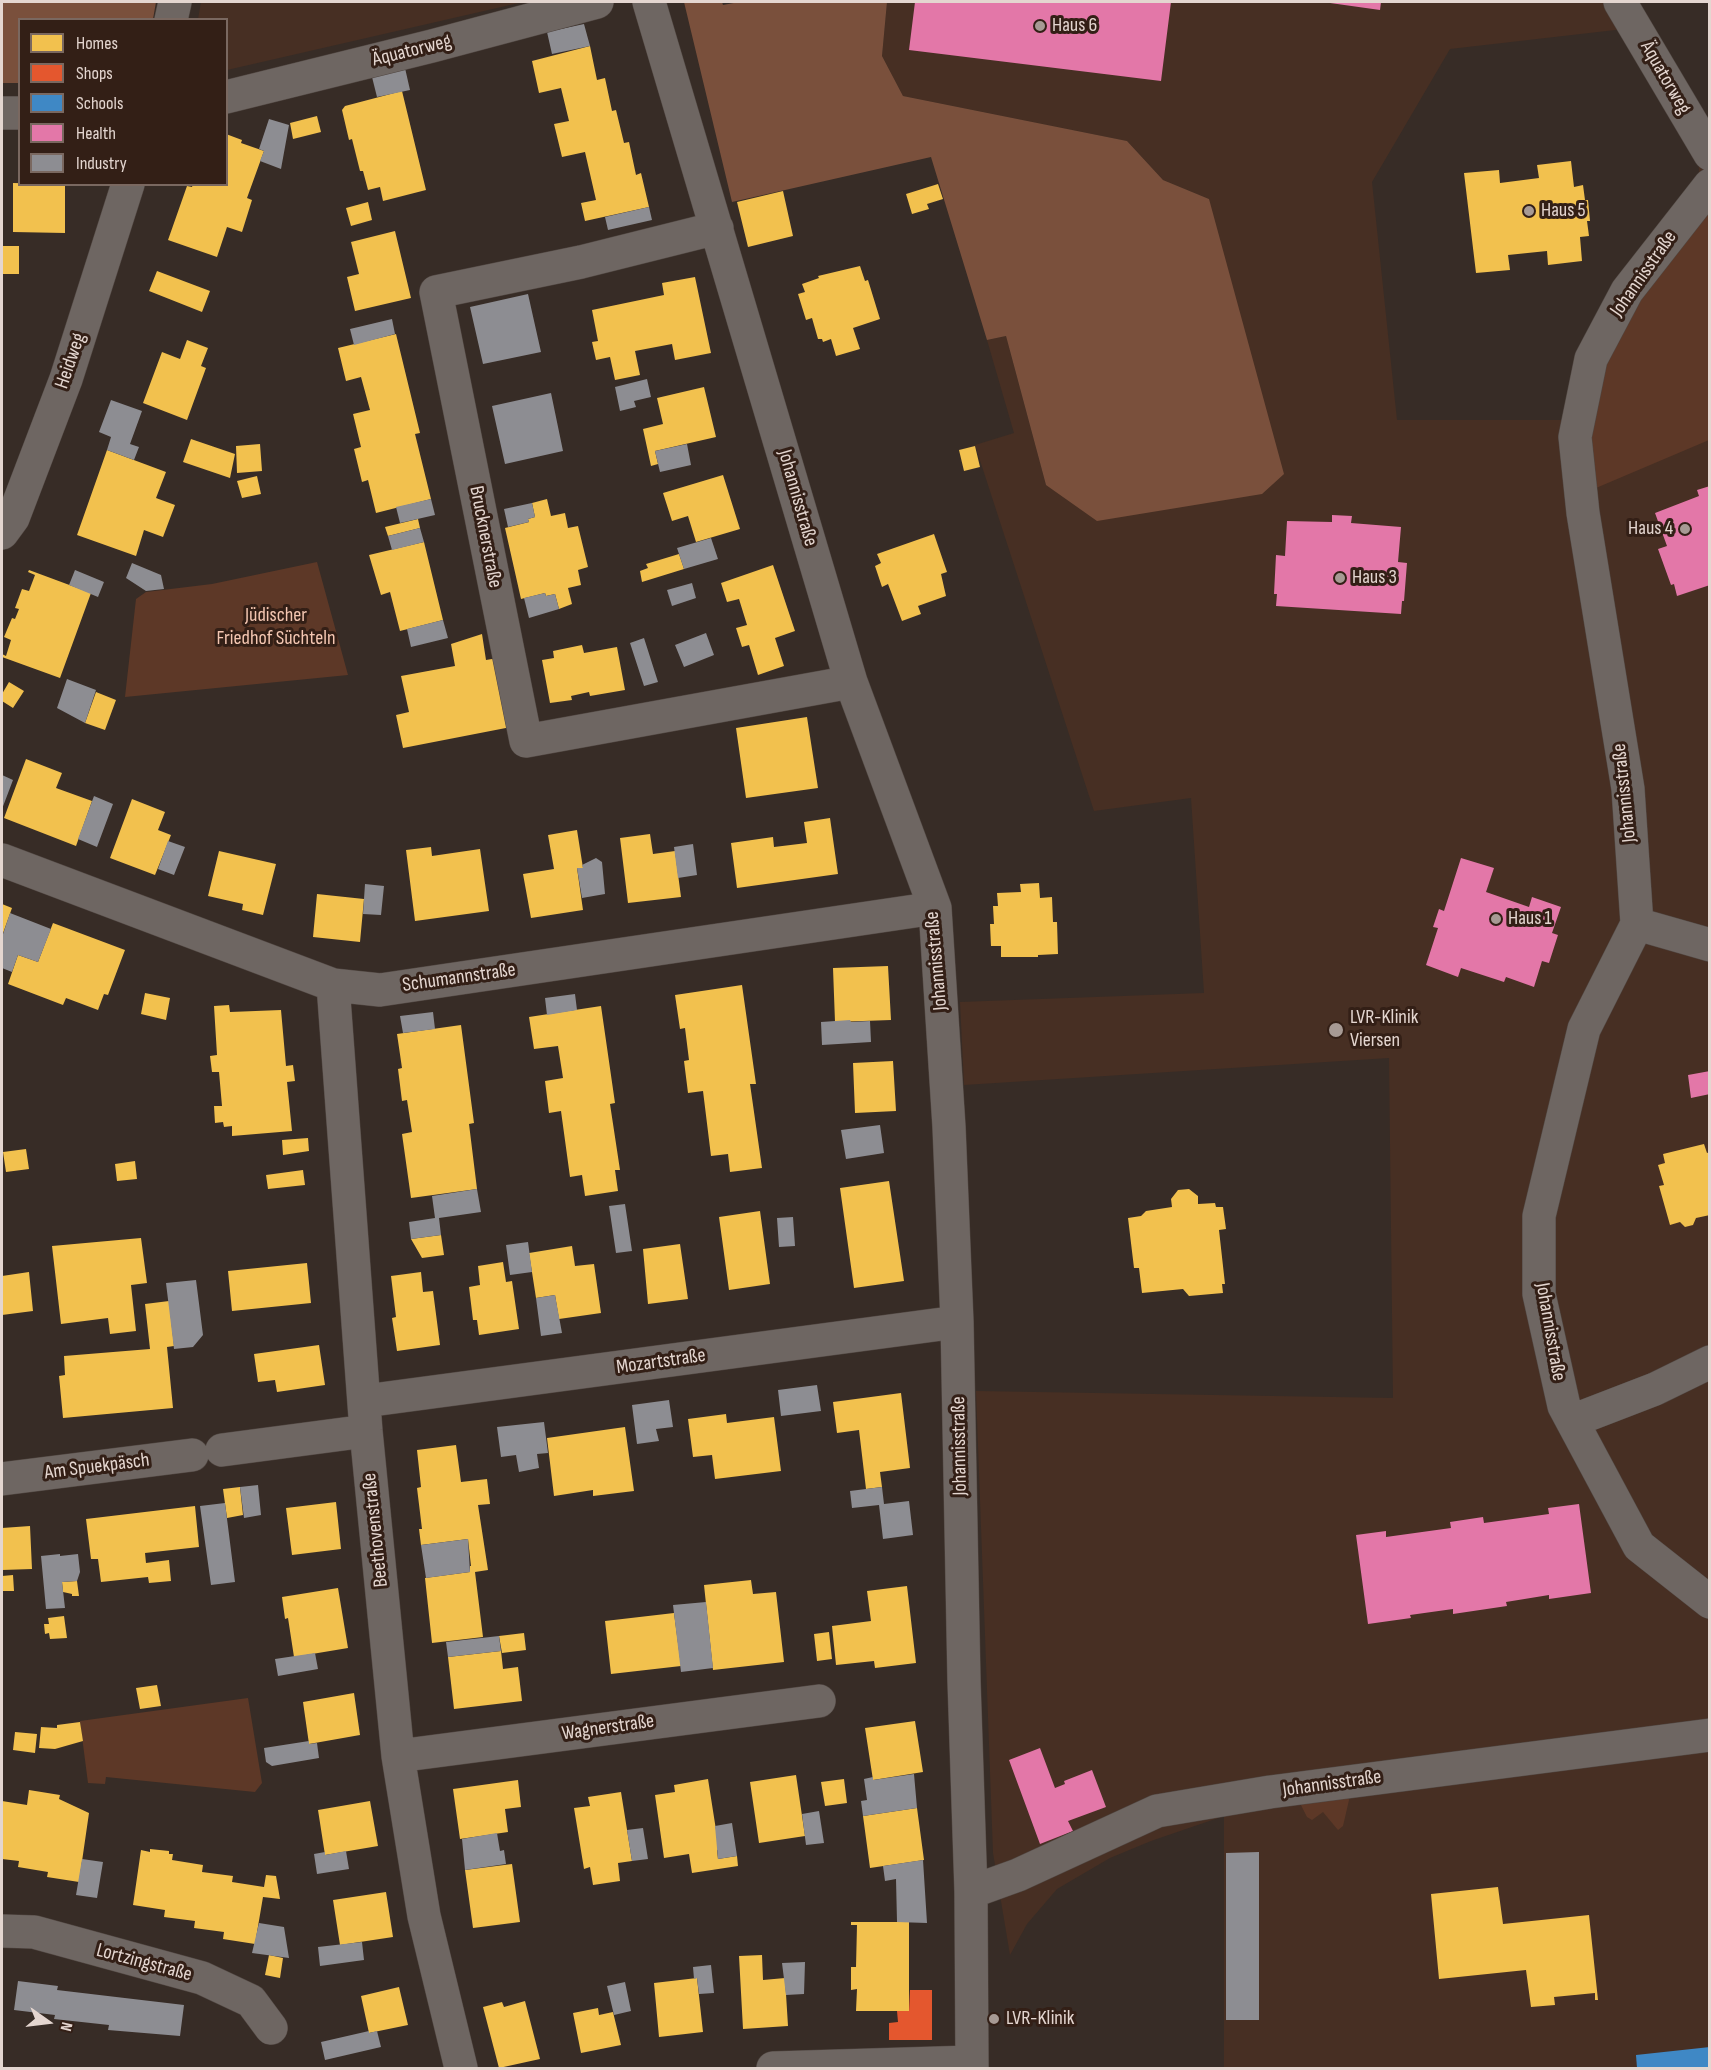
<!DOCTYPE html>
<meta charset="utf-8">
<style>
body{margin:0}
#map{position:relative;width:1711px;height:2070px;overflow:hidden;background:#372c26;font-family:"Sofia Sans Condensed",sans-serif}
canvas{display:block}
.frame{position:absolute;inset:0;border:3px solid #e4d6d0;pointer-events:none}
.legend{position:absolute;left:18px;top:18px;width:210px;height:168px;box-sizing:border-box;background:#331f16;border:2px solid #7a6860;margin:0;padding:8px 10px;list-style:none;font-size:18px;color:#e4d6d0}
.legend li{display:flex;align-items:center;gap:12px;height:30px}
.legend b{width:30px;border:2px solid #7a6860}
.north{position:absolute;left:18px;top:1992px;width:60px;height:60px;-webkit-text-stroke:4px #331f16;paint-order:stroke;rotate:104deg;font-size:16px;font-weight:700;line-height:24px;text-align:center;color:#e4d6d0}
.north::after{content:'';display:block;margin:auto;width:21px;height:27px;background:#e4d6d0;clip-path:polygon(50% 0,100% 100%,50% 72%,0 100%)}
</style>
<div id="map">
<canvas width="1711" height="2070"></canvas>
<div class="frame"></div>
<ul class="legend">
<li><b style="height:16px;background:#f2c14e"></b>Homes</li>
<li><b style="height:16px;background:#e4572e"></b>Shops</li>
<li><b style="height:16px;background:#3f88c5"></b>Schools</li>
<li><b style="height:16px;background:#e377a8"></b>Health</li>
<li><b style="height:16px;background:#8d8d92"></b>Industry</li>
</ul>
<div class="north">N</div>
</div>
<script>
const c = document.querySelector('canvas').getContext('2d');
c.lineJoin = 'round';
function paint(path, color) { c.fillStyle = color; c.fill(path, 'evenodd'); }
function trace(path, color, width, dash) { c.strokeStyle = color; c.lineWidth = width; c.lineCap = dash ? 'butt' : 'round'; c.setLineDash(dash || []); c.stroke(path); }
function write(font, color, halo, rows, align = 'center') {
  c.font = font + ' "Sofia Sans Condensed",sans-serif'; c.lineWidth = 6; c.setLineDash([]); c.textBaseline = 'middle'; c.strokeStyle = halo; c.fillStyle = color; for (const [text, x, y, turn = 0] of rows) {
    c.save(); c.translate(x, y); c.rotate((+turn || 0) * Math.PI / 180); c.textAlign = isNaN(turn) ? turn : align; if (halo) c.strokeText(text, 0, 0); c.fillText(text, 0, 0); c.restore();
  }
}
const built = new Path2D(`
 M201,2H523L227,70L226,20L198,19Z
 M887,2H1608L1624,29L1450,49L1372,182L1397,420H1564L1615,294L1699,172L1698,154L1709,136V2068H1224V1816L1151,1841L1110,1858L1057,1889L1027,1924L1010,1955L993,1853L976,1391L1393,1398L1389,1058L964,1085L960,1002L1204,993L1191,798L1094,811L975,445L1014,433L987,340L1006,336L1046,485L1209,199L1163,180L1127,141L903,96L882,56Z`);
const green = new Path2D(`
 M1709,208V440L1596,488L1585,479L1594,390L1640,294Z
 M317,562L348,675L125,697L136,599L146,592L212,584Z
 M248,1698L262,1783L255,1792L106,1777L105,1784L88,1783L80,1721Z
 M1348,1796L1349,1800L1343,1826L1338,1830L1323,1812L1312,1820L1307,1817L1300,1803Z`);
const forest = new Path2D(`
 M2,2H156L153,19L20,20L19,83H2Z
 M684,2H722L723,5L739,2H887L882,56L903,96L1127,141L1163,180L1209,199L1284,474L1262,494L1097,521L1046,485L1006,336L987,340L931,157L732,202Z`);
const homes = new Path2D(`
 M590,46L597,80L605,78L612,111L616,110L624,143L629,142L636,175L641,173L649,207L585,221L581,203L596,200L585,152L562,157L554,124L569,121L561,88L539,93L532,61Z
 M402,91L426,190L383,201L380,187L368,190L363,171H360L352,139L349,140L342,110L345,106Z
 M317,116L321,132L293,139L290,123Z
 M226,134L242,140L241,143L264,151L247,198L252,200L242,232L227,227L217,257L168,240L187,186L192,187L193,184H226Z
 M1571,161L1574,187L1583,185L1585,200H1588L1590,221H1587L1589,236L1580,237L1582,261L1548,265L1547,251L1508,255L1510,270L1476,273L1464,173L1499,170L1500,183L1539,178L1537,165Z
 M13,183L65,184V233L13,232Z
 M938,184L943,199L927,204L929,209L912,214L906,194Z
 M783,191L793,236L748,247L737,202Z
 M368,202L372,220L351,226L346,208Z
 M395,231L411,298L355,311L347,277L359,274L351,242Z
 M2,246H19V274H2Z
 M860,266L865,281L868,280L880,319L853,328L860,349L836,356L831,339L823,342L822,339H818L812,318L806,320L798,294L805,292L802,284L819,278L818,276Z
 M157,271L210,291L202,312L149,291Z
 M695,277L711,353L675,360L672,344L635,351L640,375L615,380L610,357L596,360L592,342L598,341L592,310L664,295L662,283Z
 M396,334L420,433L415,434L431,499L376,513L368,480L362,482L354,449L361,447L353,414L370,410L361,377L346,381L338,348Z
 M187,340L208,348L201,366L206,368L187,420L143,403L162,352L180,359Z
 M704,387L716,437L655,451L658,464L651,466L643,429L663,424L657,398Z
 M191,439L235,454L230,478L183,462Z
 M260,444L262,471L237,473L236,446Z
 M975,446L980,467L964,471L959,450Z
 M107,450L166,472L156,498L175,505L163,537L144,530L136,556L77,535Z
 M723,475L740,529L696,542L688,516L672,521L663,493Z
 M257,476L261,494L242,498L237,481Z
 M547,499L551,516L565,513L568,528L578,526L588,567L578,570L581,585L568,588L572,604L559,609L555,594L546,596L545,593L521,599L505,528L529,522L528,519L535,517L532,503Z
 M418,519L420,528L388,536L385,527Z
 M934,534L947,572L941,574L946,596L918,606L921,614L902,621L888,584L882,587L875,566L881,563L877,554Z
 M424,542L443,620L400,631L390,592L381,595L369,555Z
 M679,554L684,569L642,582L640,571L648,568L646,564Z
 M773,565L795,631L775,638L784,666L758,675L749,645L742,647L736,628L747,625L739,599L727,602L721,583Z
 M29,570L91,593L60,678L2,657V654L6,656L11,640L4,637L12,618L15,619L19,609L15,608L22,589L29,591L35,575L28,572Z
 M482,634L486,660L498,658L511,727L403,748L396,715L409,712L401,676L455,666L451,644Z
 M582,645L584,653L617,647L625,690L590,696L589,692L571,696L572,700L550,703L542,660L554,658L553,651Z
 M9,682L24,691L13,708L2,701V694Z
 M96,692L116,700L105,730L85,723Z
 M807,717L818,788L746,798L736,728Z
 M26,759L62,773L56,788L92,801L76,846L4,818Z
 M132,799L165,812L158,830L171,835L155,875L110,858Z
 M830,818L838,874L737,888L731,843L773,837L774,847L807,843L804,822Z
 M577,830L583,868H577L583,910L531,918L523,874L554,869L548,835Z
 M650,834L653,854L675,851L681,897L628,903L620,838Z
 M431,847L432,856L480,849L489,911L415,921L406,850Z
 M219,851L276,864L263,915L242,910L243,904L208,896Z
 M1039,883L1040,898L1052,897L1053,922H1057L1058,954L1038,955V957H1001V946H991L990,924H994L993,906H998L997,893L1021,892L1020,884Z
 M317,894L364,899L360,942L313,937Z
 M2,904L12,908L2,936Z
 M53,923L125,950L108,995L104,994L98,1010L66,998L63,1005L8,984L18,955L38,962Z
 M888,966L891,1020L835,1022L833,968Z
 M742,985L756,1084H750L762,1168L730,1172L728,1154L711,1156L703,1091L688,1093L684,1061L689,1060L685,1028L680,1029L675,995Z
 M145,993L170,998L166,1020L141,1014Z
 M229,1005L230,1012L281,1010L286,1066L293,1065L295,1081L287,1082L292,1131L232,1136V1126L224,1127L223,1122L215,1123L214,1106H222L219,1072H212L210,1056L217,1055L214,1006Z
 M601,1006L615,1103L610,1104L620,1170H615L618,1191L585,1196L582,1175L570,1177L561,1111L549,1113L545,1081L563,1078L558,1046L534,1049L529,1017Z
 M461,1025L474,1123L469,1124L477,1189L411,1198L402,1134L412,1132L407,1100L402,1101L398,1069L402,1068L397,1034Z
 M893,1061L896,1111L855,1113L853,1063Z
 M308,1138L309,1151L283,1155L282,1140Z
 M1704,1144L1707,1153L1710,1152V1215L1696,1218L1693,1225L1685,1227L1680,1222L1670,1225L1659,1186L1664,1185L1658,1165L1665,1163L1663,1154Z
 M26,1149L29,1169L6,1172L3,1152Z
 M135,1161L137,1179L117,1181L115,1164Z
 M303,1170L305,1185L268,1189L266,1175Z
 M889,1181L904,1281L854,1288L840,1188Z
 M1189,1189L1198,1196V1204L1215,1203L1216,1207H1223L1226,1229L1219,1230L1225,1284H1222L1223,1293L1189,1296L1183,1289L1142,1293L1139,1268H1134L1128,1218L1141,1216L1146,1211L1172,1207L1171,1199L1178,1190Z
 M760,1211L770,1284L729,1290L719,1217Z
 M441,1235L444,1255L422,1258L411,1239Z
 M141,1238L147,1283L131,1285L136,1331L110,1334L108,1318L61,1324L52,1246Z
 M680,1244L688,1299L648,1304L643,1249Z
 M572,1246L575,1266L594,1264L601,1313L559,1319L555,1295L536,1298L529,1253Z
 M503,1262L506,1282L512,1281L519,1329L479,1335L477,1320H473L469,1287L480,1285L478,1266Z
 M307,1263L311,1303L232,1311L228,1271Z
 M29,1272L33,1311L2,1315V1276Z
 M421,1272L423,1292L433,1291L440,1345L397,1351L392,1318L396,1317L391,1276Z
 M169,1301L174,1346L167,1347L173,1408L63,1418L59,1376L65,1375L64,1356L150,1349L145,1304Z
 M319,1345L325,1385L277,1392L275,1380L258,1382L254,1354Z
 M901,1393L910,1468L880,1472L882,1487L866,1489L859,1430L837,1433L833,1402Z
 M726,1414L727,1423L774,1417L781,1471L715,1479L712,1455L693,1457L688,1419Z
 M625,1427L634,1491L593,1496V1490L554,1496L547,1438Z
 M456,1445L461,1482L487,1479L490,1504L478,1505L488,1570L475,1572L483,1637L432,1643L425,1578L470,1572V1566H471L468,1539L421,1545L419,1529H422L417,1488L421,1487L417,1450Z
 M240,1487L243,1515L227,1518L223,1489Z
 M336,1502L341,1549L292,1555L286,1508Z
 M195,1506L199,1547L145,1553L146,1563L169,1560L171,1581L149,1583L148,1577L101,1582L98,1559H91L86,1519Z
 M30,1526L32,1569L2,1570V1528Z
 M13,1575L14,1591H2V1576Z
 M751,1580L753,1594L776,1592L784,1662L713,1670L704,1585Z
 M77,1581L79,1596H72V1594L63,1592L62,1582Z
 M907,1586L916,1663L875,1668L874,1661L836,1665L832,1626L871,1621L867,1591Z
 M338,1588L348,1648L294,1657L288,1618L285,1619L282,1597Z
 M674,1613L681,1666L611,1674L605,1621Z
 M64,1616L67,1638L50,1639L49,1633L45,1634L44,1624H49L48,1618Z
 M829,1632L832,1659L817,1661L814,1634Z
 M524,1633L526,1650L502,1653L499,1636Z
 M501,1651L503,1669L518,1667L522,1701L454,1709L448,1657Z
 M157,1685L161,1706L140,1709L136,1688Z
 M354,1693L360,1735L309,1744L303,1702Z
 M915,1721L923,1772L873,1780L865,1728Z
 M80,1722L83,1741L55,1749L39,1748L41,1727L57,1728V1725Z
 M15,1732L37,1734L35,1753L13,1750Z
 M796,1775L805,1836L759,1843L750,1782Z
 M708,1779L719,1849L717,1850L718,1859L737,1856L738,1866L692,1873L689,1854L664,1858L655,1795L675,1792L674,1785Z
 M844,1779L847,1803L825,1806L821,1782Z
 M518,1780L521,1807L505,1809L508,1832L460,1839L453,1789Z
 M29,1790L60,1795L59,1799L89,1813L79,1882L47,1877L48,1872L18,1867L19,1861L2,1859V1801L27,1805Z
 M621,1792L632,1861L618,1863L620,1881L593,1885L590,1867L584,1869L574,1808L590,1806L588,1797Z
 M370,1801L378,1846L325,1855L318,1810Z
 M917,1808L924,1860L870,1868L863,1816Z
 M150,1849L169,1851V1854H173L172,1860L203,1865L202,1872L233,1876L232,1882L264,1887L266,1875L276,1876L280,1899L263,1897L255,1944L223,1939L224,1932L194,1928L195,1921L164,1917L165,1910L133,1905L141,1850L150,1852Z
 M512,1864L520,1922L473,1928L465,1870Z
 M1498,1887L1503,1924L1589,1915L1598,2000H1595V1993L1554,1997L1555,2005L1531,2007L1526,1970L1439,1979L1431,1894Z
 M386,1892L393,1937L340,1945L333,1900Z
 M851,1922H909V2011H856L857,1989L851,1990V1967H856L857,1925H851Z
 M269,1955L283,1958L280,1978L265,1975Z
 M762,1955L763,1980L785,1978L788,2026L743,2029L739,1956Z
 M697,1978L703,2032L659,2037L654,1983Z
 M399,1987L408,2025L369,2033L361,1996Z
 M525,2001L540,2059L499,2068L483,2007L502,2002L504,2007Z
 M598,2008L599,2015L613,2012L621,2045L581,2053L573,2013Z`);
const shops = new Path2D(`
 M910,1990H932V2040H889V2023L898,2022L897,2011H909Z`);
const schools = new Path2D(`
 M1710,2047V2068H1637L1636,2055Z`);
const health = new Path2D(`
 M915,2H1171L1161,81L909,50Z
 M1323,2H1381L1380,10Z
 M1710,486V585L1677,596L1674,584L1671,585L1658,549L1667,546L1655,513L1699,496L1697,490Z
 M1332,515L1352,516L1351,523L1401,527L1398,562L1407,563L1404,601H1402L1401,614L1276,606L1277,594H1274L1276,555L1285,556L1287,521L1332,522Z
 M1461,858L1494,868L1486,892L1529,907L1532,897L1561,907L1552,933L1558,935L1549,963L1542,961L1534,987L1506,977L1504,982L1461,968L1458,977L1426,965L1438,928L1433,927L1439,909L1444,911Z
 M1710,1071V1094L1691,1098L1688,1075Z
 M1579,1504L1591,1593L1549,1599V1595L1506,1602L1507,1606L1453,1614V1609L1410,1615L1411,1618L1368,1624L1356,1535L1386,1531V1537L1451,1528L1450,1522L1483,1517L1484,1523L1549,1514L1548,1508Z
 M1040,1748L1055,1788L1065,1784L1064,1781L1092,1770L1106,1807L1068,1821L1073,1831L1040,1844L1009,1760Z`);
const industry = new Path2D(`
 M584,24L590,46L552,54L547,32Z
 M405,68L410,90L377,97L372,77Z
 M269,119L289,125L281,169L260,161L264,151L259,149Z
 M649,207L652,220L608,230L605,217Z
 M528,294L541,352L483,364L470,307Z
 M392,319L395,334L354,345L350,329Z
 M647,379L651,397L634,401L636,407L620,411L615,387Z
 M551,393L563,451L505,464L492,406Z
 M111,400L142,411L130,444L139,447L134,460L107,450L111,437L99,432Z
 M687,444L691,465L660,472L655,451Z
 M431,499L435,515L400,523L396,507Z
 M532,503L535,517L528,519L529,522L508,527L504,509Z
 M420,528L424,542L392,550L388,536Z
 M711,538L718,559L684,569L677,548Z
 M132,563L161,575L164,589L146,591L126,578Z
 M75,570L104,582L98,597L69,585Z
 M692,583L696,598L672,606L667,590Z
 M545,593L546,596L555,594L559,609L529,618L524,598Z
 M443,620L448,638L411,647L407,629Z
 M706,633L714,655L684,667L675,645Z
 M644,638L658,682L644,686L630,643Z
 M67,679L96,690L85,723L57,708Z
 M2,775L13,780L2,809Z
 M94,796L113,804L97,847L78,839Z
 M168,841L185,847L174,875L158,869Z
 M693,844L697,875L678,878L674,847Z
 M596,858L602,862L605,894L582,898L577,868H583L582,865Z
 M365,884L384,886L381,915L363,914Z
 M10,913L51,929L38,962L18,955L12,972L2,968V937Z
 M575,994L577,1010L547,1015L545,998Z
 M433,1012L435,1029L403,1033L400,1016Z
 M850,1020L851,1022L870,1021L871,1042L822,1045L821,1022Z
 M880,1125L884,1153L846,1159L841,1130Z
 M477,1189L481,1212L439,1218L441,1235L411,1239L409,1222L435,1218L432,1196Z
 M625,1204L632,1251L616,1253L609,1206Z
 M793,1217L795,1246L779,1247L777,1218Z
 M528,1242L532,1272L510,1275L506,1245Z
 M196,1280L203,1335L193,1347L174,1349L166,1283Z
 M555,1295L562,1333L541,1336L536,1298Z
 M817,1385L821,1411L781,1416L778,1390Z
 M669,1400L673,1427L656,1429L659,1441L637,1444L632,1405Z
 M544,1422L548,1453L537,1454L539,1468L519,1472L516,1455L501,1457L497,1427Z
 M258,1485L261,1515L244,1518L240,1487Z
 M882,1487L884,1504L909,1501L913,1535L883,1539L879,1505L852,1508L850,1491Z
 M225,1503L235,1582L211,1585L200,1506Z
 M468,1539L470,1572L426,1578L421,1545Z
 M60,1554V1556L78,1554L80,1572L77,1581L62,1582L65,1608L46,1609L41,1556Z
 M706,1602L713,1668L681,1672L673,1605Z
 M499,1636L501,1651L448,1657L446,1642Z
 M315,1653L318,1669L278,1676L275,1659Z
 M309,1741V1744L317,1743L319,1758L272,1766L266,1762L264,1748Z
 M914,1774L917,1808L863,1816L861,1801L867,1800L864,1779L873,1777V1780Z
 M819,1811L824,1843L806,1845L802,1814Z
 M732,1823L737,1856L718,1859L715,1826Z
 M643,1828L648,1859L632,1861L627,1830Z
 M497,1833L500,1851L504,1850L506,1864L465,1870L462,1839Z
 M346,1851L349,1869L317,1874L314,1854L325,1852V1855Z
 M1259,1852V2020H1226V1853Z
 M82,1859L103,1862L97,1898L76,1895Z
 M923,1860L927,1923L897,1922L896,1879L885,1881L883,1866Z
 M259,1923L284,1927L289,1958L252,1953Z
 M362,1942L364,1960L320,1966L318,1947Z
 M805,1962L804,1994L786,1995L782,1963Z
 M711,1965L714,1993L699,1994L697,1978L694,1979L693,1967Z
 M18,1981L58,1986L57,1990L184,2005L180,2036L108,2030L109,2025L54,2019L55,2015L14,2010Z
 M625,1982L631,2011L614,2015L607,1986Z
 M369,2031V2033L377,2031L381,2047L325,2060L321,2042Z`);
const minor = new Path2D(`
 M649,2L851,682L935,908L949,1127L957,1322L964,1681L971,1892L972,2068
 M1620,2L1710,154
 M171,20L175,2
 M226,97L432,46L597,2
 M2,113H20
 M1710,185L1627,291L1591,359L1575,437L1583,513L1628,789L1637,924L1584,1029L1539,1216V1294L1564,1406L1639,1546L1710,1602
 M717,228L581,262L436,292L526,741L851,682
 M2,533L13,518L66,379L128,184
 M2,860L333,985L380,990L935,908
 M1637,924L1710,945
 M333,985L366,1431L398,1756L424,1916L461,2068
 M365,1401L957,1322
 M1572,1421L1655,1389L1710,1362
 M222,1450L366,1431
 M2,1479L192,1455
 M398,1756L819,1701
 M971,1892L1018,1875L1157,1811L1270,1792L1710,1735
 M2,1931L34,1932L202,1978L251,2001L271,2028
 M773,2068L971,2062`);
const markers = [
 [1040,26,6,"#a79a94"],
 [1529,211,6,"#a79a94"],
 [1685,529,6,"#a79a94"],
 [1340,578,6,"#a79a94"],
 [1496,919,6,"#a79a94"],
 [1336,1030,8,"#a79a94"],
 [994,2019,6,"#a79a94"]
];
const poiNames = [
 ["Haus 6",1052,26],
 ["Haus 5",1541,211],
 ["Haus 4",1673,529,"right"],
 ["Haus 3",1352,578],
 ["Haus 1",1508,919],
 ["LVR-Klinik",1350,1018],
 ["Viersen",1350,1041],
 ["LVR-Klinik",1006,2019]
];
const streetNames = [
 ["Äquatorweg",412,51,-14],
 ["Äquatorweg",1665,78,60],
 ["Johannisstraße",1644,274,-55],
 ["Heidweg",71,361,-71],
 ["Johannisstraße",797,498,74],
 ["Brucknerstraße",485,537,79],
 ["Johannisstraße",1625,793,-96],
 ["Johannisstraße",937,961,-95],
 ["Schumannstraße",459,978,-8],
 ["Johannisstraße",1550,1332,80],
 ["Mozartstraße",661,1362,-8],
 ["Johannisstraße",960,1446,-91],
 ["Am Spuekpäsch",97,1467,-7],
 ["Beethovenstraße",376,1530,-96],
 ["Wagnerstraße",608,1728,-8],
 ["Johannisstraße",1332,1784,-8],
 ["Lortzingstraße",144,1963,15]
];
const parkNames = [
 ["Jüdischer",276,616],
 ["Friedhof Süchteln",276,639]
];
paint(built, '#472f23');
paint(green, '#5d3827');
paint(forest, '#7a503c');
paint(homes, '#f2c14e');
paint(shops, '#e4572e');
paint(schools, '#3f88c5');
paint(health, '#e377a8');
paint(industry, '#8d8d92');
trace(minor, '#514742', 34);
trace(minor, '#6e6662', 33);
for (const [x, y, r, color] of markers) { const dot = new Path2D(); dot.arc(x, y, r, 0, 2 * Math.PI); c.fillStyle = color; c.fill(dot); trace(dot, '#331f16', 2); }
write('20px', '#e4d6d0', '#331f16', poiNames, 'left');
write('20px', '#e4d6d0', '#331f16', streetNames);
write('20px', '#f5c7b2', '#331f16', parkNames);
</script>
